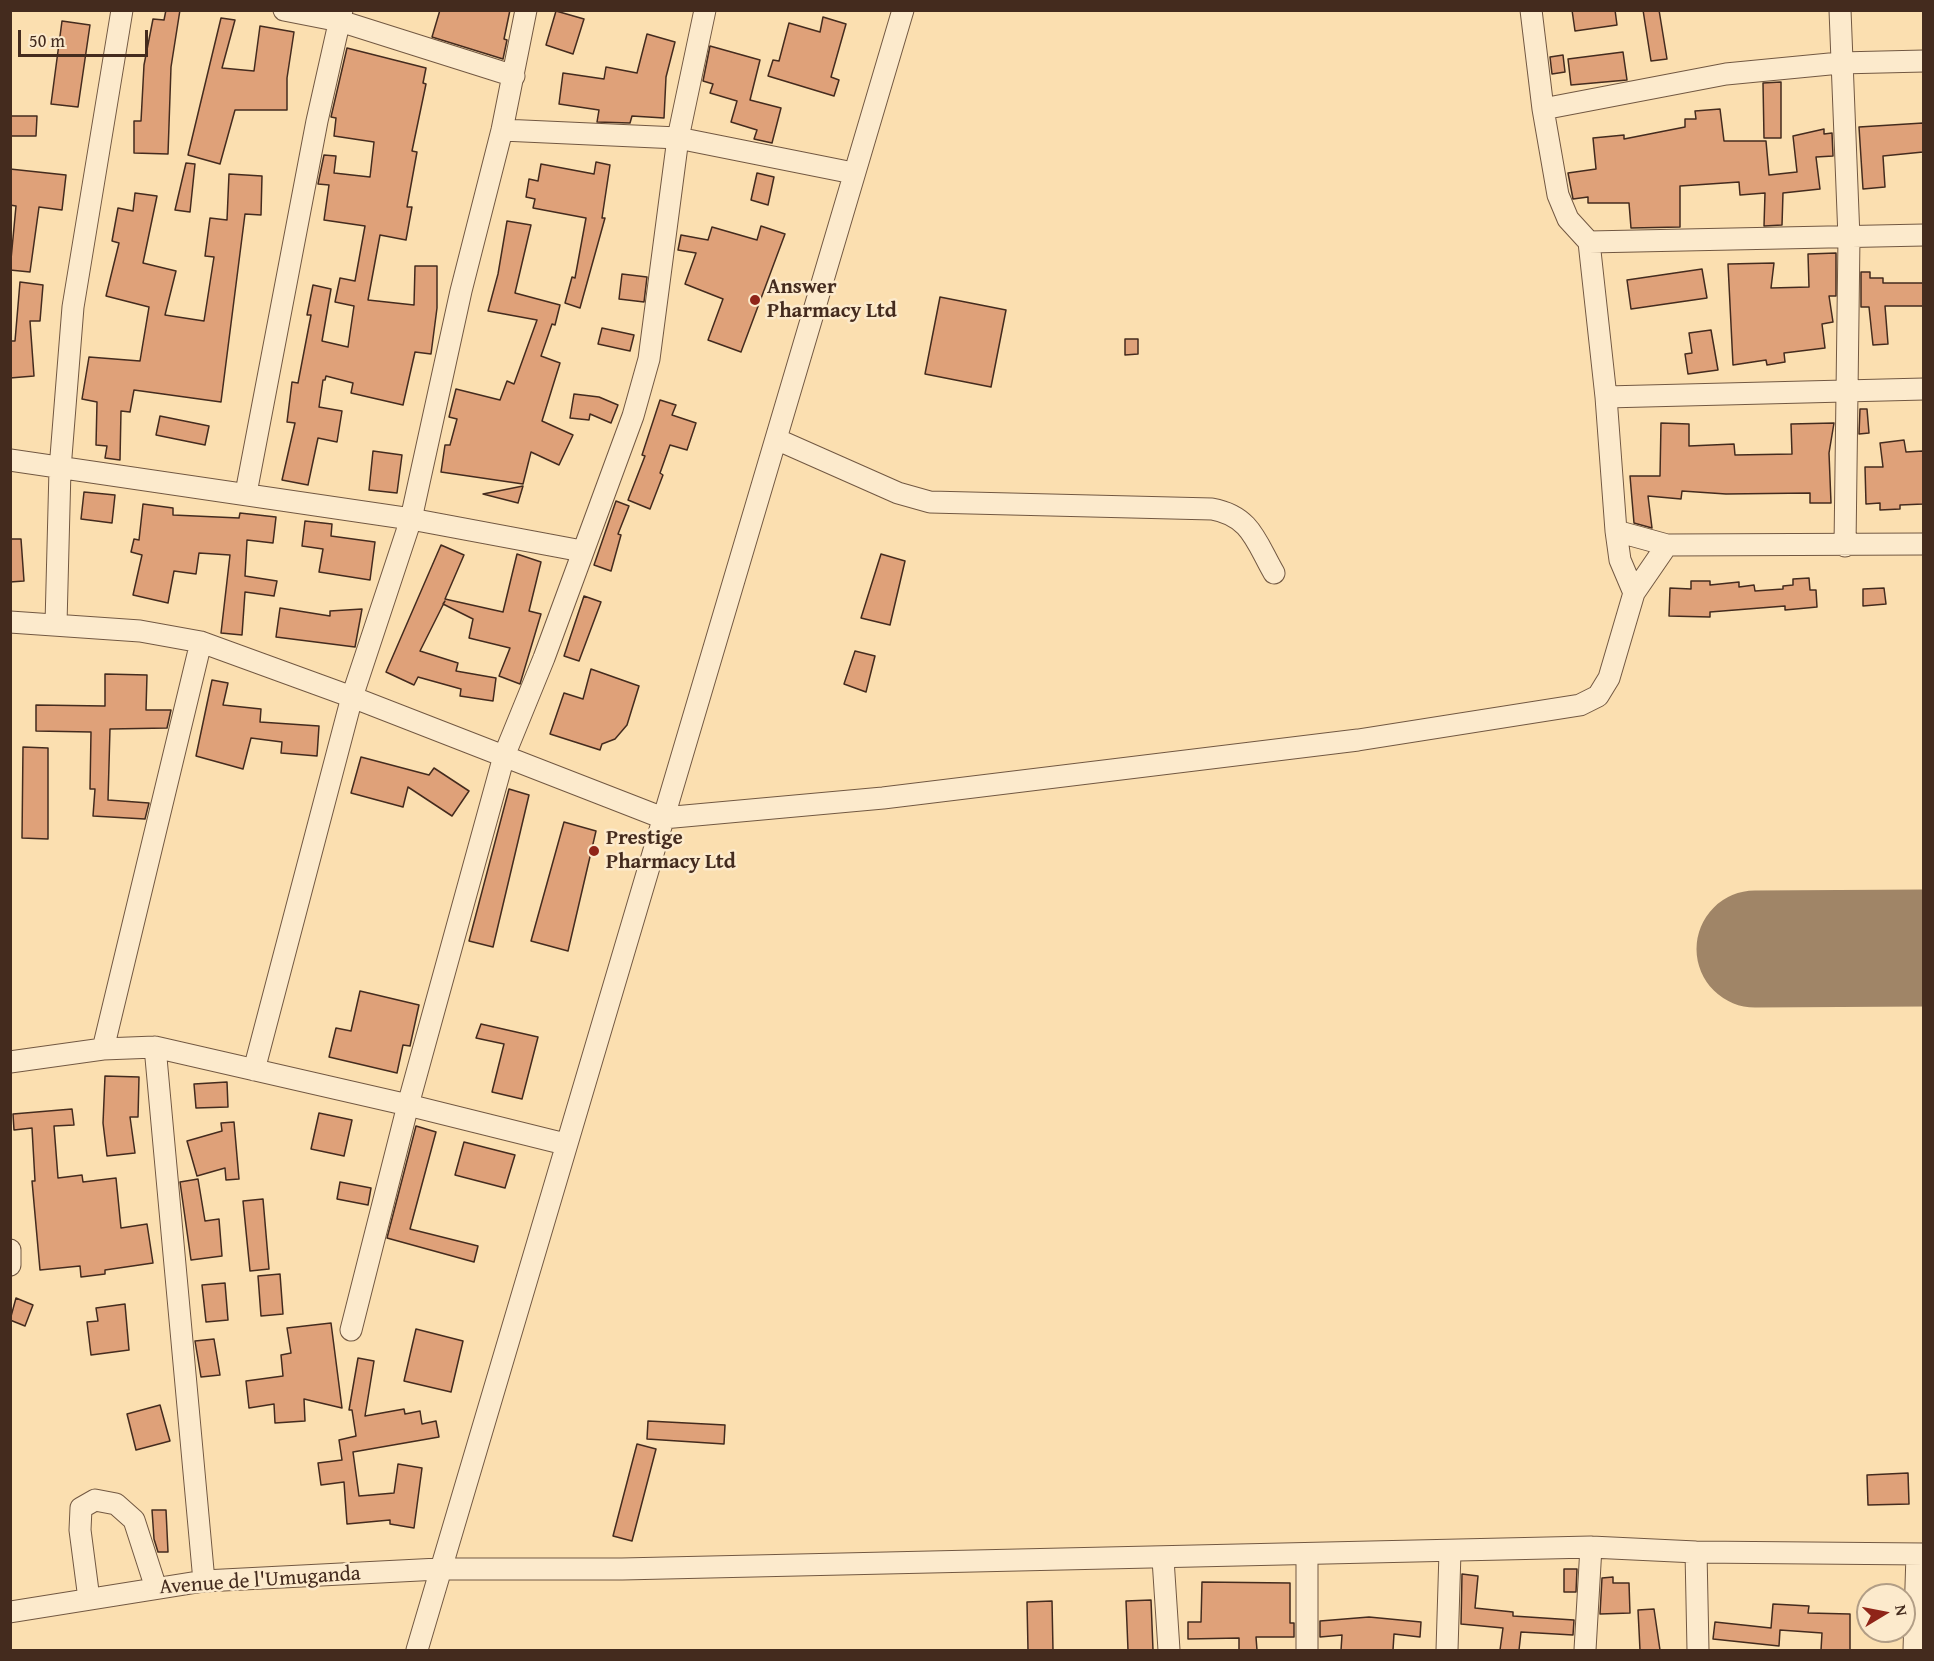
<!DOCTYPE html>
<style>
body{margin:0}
#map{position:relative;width:1934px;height:1661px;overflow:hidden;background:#fbdfb0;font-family:"Gentium Book Plus",serif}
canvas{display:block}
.frame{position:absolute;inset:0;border:12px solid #442b1e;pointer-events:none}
.north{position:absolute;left:1856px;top:1583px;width:60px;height:60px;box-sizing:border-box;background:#fceacc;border:2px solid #b29e86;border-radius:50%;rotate:80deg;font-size:16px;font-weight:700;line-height:24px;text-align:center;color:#442b1e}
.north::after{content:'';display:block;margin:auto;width:21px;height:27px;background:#8f2418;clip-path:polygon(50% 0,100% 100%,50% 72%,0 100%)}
.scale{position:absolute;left:18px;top:30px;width:130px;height:27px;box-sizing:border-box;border:3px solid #442b1e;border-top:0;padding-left:8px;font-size:18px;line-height:21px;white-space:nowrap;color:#442b1e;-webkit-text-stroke:4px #fceacc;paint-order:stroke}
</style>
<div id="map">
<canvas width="1934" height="1661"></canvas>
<div class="frame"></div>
<div class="north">N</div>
<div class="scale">50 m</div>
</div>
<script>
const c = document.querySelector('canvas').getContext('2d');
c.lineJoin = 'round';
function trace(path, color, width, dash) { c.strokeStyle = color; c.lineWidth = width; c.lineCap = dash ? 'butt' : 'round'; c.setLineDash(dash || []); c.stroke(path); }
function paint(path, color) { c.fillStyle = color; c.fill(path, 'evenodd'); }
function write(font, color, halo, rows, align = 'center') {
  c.font = font + ' "Gentium Book Plus",serif'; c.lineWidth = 5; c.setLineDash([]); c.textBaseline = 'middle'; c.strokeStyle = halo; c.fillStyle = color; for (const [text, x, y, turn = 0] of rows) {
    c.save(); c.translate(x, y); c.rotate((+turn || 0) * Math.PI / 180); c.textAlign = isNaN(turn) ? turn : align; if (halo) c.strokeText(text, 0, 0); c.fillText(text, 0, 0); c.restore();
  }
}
const runway = new Path2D(`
 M1755,949L1924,948`);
const building = new Path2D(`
 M166,10H180L171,67L168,154L134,153V121H141L144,65L153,19L164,20Z
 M440,10H510L504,39L507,40L503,59L432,37Z
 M1572,10H1615L1617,25L1575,31Z
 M1643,10H1659L1667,59L1651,61Z
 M556,11L584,19L573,54L546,45Z
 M823,17L846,24L831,77L839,80L834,96L768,76L773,60L779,61L789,23L820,32Z
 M221,18L235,20L222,68L254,71L260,26L294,32L287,78V110H235L220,164L188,155Z
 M62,21L90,25L78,107L51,104Z
 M647,34L675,42L666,77L664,118L632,116L630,123L597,122L599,110L559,104L563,73L604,79L606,67L637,73Z
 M710,46L760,60L750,100L781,108L772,143L754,139L757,130L731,122L737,101L710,93L713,84L703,81Z
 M347,48L426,68L423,83L426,84L412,151L417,152L407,207H412L406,240L380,235L368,300L414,305L415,266H437V308L431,354L415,352L403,405L351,393L353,383L326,376L325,380H323L319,407L342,411L337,442L318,438L308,485L282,480L295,423L287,422L292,382L298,383L311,315H307L313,285L331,289L322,341L348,347L354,306L335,302L340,278L355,281L365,226L324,220L329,185L318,184L324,155L336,156L334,173L370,177L374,142L334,136L336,118L331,117Z
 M1623,52L1627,80L1571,85L1568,59Z
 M1563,55L1565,72L1552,74L1550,57Z
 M1781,82V138H1764L1763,83Z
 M1720,109L1724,141H1766L1769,175L1797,172L1793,136L1824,129V134L1832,133L1833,156L1816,157L1820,189L1783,193L1782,225L1764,226L1765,193L1740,195L1739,182L1680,186V227L1631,228L1629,203H1588V197L1573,199L1568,173L1596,169L1593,138L1624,135V139L1685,127V119H1696L1695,111Z
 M10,116H37L36,136H10Z
 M1923,123V152L1883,156L1885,187L1863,189L1859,127Z
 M596,162L610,165L602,218H605L580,308L565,303L572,277L575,278L586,218L533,208L535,199L526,197L529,179L538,181L541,164L594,174Z
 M186,163L195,164L190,212L175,210Z
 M10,169L66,175L62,210L39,207L30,272L10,270L16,206L10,205Z
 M757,173L774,177L768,205L751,200Z
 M229,174L262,176L261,215L245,214L221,402L134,390L130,412L121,411L120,460L105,458L107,446L96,445L97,402L82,399L89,357L140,361L149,307L106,296L119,243L112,241L118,208L133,211L135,193L157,196L143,263L176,271L165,315L204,321L214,257L205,256L210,218L227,220Z
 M507,221L531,225L515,293L560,305L555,325L552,324L541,356L560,363L542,421L573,435L559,465L531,452L523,484L441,472L445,445H450L457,419L449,417L456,389L500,400L507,381L514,384L537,320L488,311L498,274Z
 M761,226L785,234L741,352L708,340L723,299L685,284L696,253L678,250L681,235L708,240L712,227L757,240Z
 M1836,253V296H1829L1833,322L1822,324L1825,348L1784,353L1785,362L1767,365L1766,360L1733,365L1728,264L1774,263L1771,288L1809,287L1808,254Z
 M1702,269L1707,298L1631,309L1627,280Z
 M1861,272H1870V278H1883V283H1923V306H1885L1888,344L1873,345L1869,307H1861Z
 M622,274L647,277L644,302L619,299Z
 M20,282L43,285L40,321H30L34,376L10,378V341H15Z
 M940,297L1006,310L991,387L925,374Z
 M602,328L634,335L630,351L598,344Z
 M1711,330L1718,370L1688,374L1685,354L1692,353L1689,333Z
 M1125,339H1138V354L1125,355Z
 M574,394L599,397L618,405L611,423L590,414L589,420L570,418Z
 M660,400L676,405L672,415L696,423L687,450L670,445L660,473L663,475L650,509L628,500L645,456L642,455Z
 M1860,409H1867L1869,433L1859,434Z
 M160,416L209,426L205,445L156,435Z
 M1661,423L1689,424V446L1734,444L1735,455L1792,454L1791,424L1834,423L1829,453L1831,503H1810V493L1726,494L1682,491L1681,499L1648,496L1652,528L1634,523L1630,476H1660Z
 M1904,440L1906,452L1923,451V504L1900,505V509L1880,510V503L1866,504L1865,467H1883L1880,443Z
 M373,451L402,455L397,493L369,490Z
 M523,486L518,503L483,494Z
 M84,492L115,495L112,523L81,519Z
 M616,501L629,506L618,534L621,535L611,571L594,565Z
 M143,504L173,508V515L239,518L240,513L276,517L273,543L247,540L245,576L277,581L274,596L245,592L242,635L221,633L230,555L199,553L196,574L174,571L168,603L133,595L142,555L131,552L134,539L139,540Z
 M305,521L332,524L331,536L375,542L370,580L319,572L323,549L302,546Z
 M10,539H21L24,581L10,582Z
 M441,545L464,555L445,599L503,612L517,554L541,562L529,611L541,614L520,684L499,676L510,648L469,638L473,619L443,604L445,601L420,651L458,663L456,671L496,678L493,701L460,696L461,689L418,677L414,685L386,672Z
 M881,554L905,561L890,625L861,618Z
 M1809,578L1810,590H1816L1817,607L1785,610V606L1710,612V617L1669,616L1670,588L1691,589V581H1710V585L1739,582V587L1754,585L1755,591L1783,589V586L1793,585V579Z
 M1884,588L1886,604L1863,606V589Z
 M584,596L601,602L579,661L564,656Z
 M280,608L330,616V611L362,609L355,647L276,637Z
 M855,651L875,656L866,692L844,684Z
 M591,669L639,686L627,725L615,739L602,744L600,750L550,734L564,693L583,699Z
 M105,674L147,675L146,710H171L167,728L110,729L108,800L149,803L145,819L93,816L95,789H90L91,732L36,731V705L105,706Z
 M212,680L228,683L223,705L261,709L260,722L319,726L317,756L281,753L282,742L251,738L243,769L196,756Z
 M23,747L48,748V839L22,838Z
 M361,757L429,775L434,768L469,791L452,816L408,787L403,807L351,793Z
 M509,789L529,795L493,947L469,941Z
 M564,822L596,831L568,951L531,941Z
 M360,991L419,1005L410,1046L403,1045L397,1073L329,1057L336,1028L351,1031Z
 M481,1024L538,1037L522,1099L492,1092L504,1044L476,1038Z
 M105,1076L139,1077L138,1117H130L135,1153L107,1156L103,1123Z
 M227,1082L228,1107L196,1108L194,1084Z
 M72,1109L74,1125L54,1126L58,1178L82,1175L83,1182L116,1178L121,1228L147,1224L153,1263L105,1270V1274L81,1277L80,1266L40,1270L32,1181H35L32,1128L14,1130L13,1114Z
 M319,1113L352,1120L344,1156L311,1149Z
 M234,1122L239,1179L226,1180L225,1168L197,1176L187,1141L222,1131L221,1123Z
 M416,1126L436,1132L410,1229L478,1246L474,1262L387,1238Z
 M464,1142L515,1155L505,1188L455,1175Z
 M198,1179L205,1221L219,1219L222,1256L191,1260L180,1182Z
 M340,1182L371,1188L368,1205L337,1199Z
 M263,1199L269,1269L250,1271L243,1201Z
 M280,1274L283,1314L261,1316L258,1276Z
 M225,1283L228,1320L206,1322L202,1285Z
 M16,1298L33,1305L25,1326L10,1320Z
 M125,1304L129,1350L91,1355L87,1322L98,1321L96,1308Z
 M331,1323L342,1408L304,1399L305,1421L275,1423L274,1404L249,1408L246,1381L283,1376L281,1355L291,1353L287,1328Z
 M416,1329L463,1341L451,1392L404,1381Z
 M214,1339L220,1375L201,1377L195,1341Z
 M358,1358L374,1361L365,1416L404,1409L405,1414L420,1411L422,1424L436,1421L439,1437L353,1452L359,1496L394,1493L398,1464L422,1468L414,1528L390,1524V1520L347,1524L344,1482L321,1485L318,1463L342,1460L339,1440L356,1436L352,1410H349Z
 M160,1405L170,1441L136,1450L127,1414Z
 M648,1421L725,1425L724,1444L647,1439Z
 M637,1444L656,1449L632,1541L613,1536Z
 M1908,1473L1909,1504L1868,1505L1867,1475Z
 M152,1510H166L168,1552H158L154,1539Z
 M1564,1569H1577L1576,1592H1564Z
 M1462,1574L1478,1576L1475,1608L1513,1612V1616L1574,1620L1573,1635L1521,1632L1519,1650H1500L1503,1628L1461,1624Z
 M1613,1577V1583H1629L1630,1613L1600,1614L1602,1578Z
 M1202,1582L1290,1583V1623H1294V1637H1256L1257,1650H1239V1638L1188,1639V1622H1201Z
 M1151,1600L1153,1650H1128L1126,1601Z
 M1052,1601L1053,1650H1028L1027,1602Z
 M1773,1604L1809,1606L1808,1613L1850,1614V1650H1821L1822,1633L1780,1630L1779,1646L1713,1639L1715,1622L1771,1628Z
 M1654,1609L1660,1650H1640L1638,1610Z
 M1369,1617L1421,1622L1420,1637L1394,1634L1393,1650H1341L1342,1635L1320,1637V1621Z`);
const minor = new Path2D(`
 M284,10L340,21L514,76
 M1840,10L1849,238L1845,546
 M1543,109L1726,74L1840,63L1924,61
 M502,130L678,138L853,173
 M1589,242L1924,235
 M1606,397L1924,389
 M776,439L898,493L930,502L1212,509C1251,516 1256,542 1274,573
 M10,460L411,519L582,551
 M246,493L317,121L342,10
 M1616,531L1667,545L1924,544
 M1634,593L1667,545
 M10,622L140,631L201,642L352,697L663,818L883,798L1358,740L1580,705L1598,696L1609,678L1634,593L1620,560L1616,531L1606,397L1589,242L1568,219L1558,195L1543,109L1531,10
 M56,624L60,469L73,307L122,10
 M155,1047L204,1581
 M103,1049L201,642
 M10,1062L103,1049L155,1047L408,1105L565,1144
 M254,1070L352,697L411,519L461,291L502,130L526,10
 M10,1250V1265
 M351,1330L408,1105L504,756L544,658L633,416L649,359L678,138L705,10
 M1696,1552L1698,1650
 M1163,1559L1169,1650
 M89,1599L80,1530L81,1508L95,1500L116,1504L134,1520L156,1588
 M10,1612L204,1581L439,1569H622L1591,1547L1696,1552L1924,1554
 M417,1650L903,10
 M1307,1650V1555
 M1447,1650L1450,1552
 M1585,1650L1591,1547
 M1914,1650L1917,1554`);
const markers = [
 [755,300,6,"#8f2418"],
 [594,851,6,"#8f2418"]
];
const poiNames = [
 ["Answer",767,288],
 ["Pharmacy Ltd",767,312],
 ["Prestige",606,839],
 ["Pharmacy Ltd",606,863]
];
const streetNames = [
 ["Avenue de l'Umuganda",260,1581,-4]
];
trace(runway, '#a08567', 117);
paint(building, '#dfa179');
trace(building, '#442b1e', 1.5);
trace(minor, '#725842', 23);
trace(minor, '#fceacc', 21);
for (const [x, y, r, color] of markers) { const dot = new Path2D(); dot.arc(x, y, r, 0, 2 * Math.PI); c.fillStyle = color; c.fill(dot); trace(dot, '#fceacc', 2); }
write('bold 21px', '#442b1e', '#fceacc', poiNames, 'left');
write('21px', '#442b1e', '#fceacc', streetNames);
</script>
